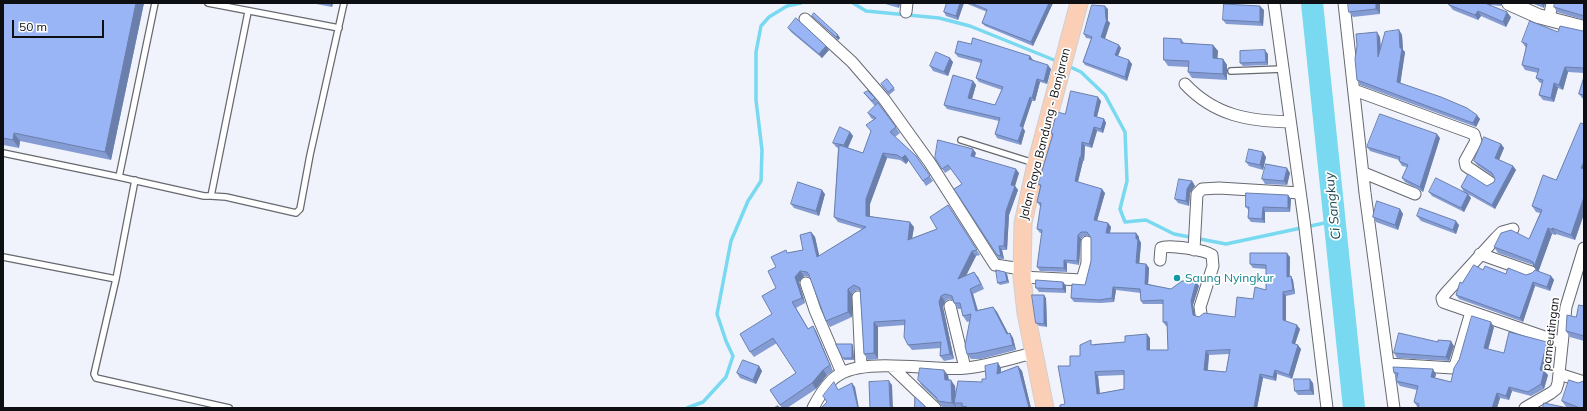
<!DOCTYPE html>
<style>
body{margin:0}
#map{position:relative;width:1587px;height:411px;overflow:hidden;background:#f0f3fb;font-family:Mulish,sans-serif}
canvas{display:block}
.frame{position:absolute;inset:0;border:4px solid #0e0f12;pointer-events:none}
.scale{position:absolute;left:12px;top:20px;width:92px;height:18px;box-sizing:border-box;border:2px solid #0e0f12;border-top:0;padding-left:5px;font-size:12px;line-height:14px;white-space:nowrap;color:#0e0f12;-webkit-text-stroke:3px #fff;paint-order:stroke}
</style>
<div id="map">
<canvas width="1587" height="411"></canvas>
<div class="frame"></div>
<div class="scale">50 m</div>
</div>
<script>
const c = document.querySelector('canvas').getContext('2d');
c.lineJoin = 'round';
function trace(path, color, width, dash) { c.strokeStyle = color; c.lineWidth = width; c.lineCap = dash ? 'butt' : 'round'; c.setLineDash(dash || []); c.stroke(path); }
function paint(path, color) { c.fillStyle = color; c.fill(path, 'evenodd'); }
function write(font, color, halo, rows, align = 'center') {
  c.font = font + ' Mulish,sans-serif'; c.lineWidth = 3.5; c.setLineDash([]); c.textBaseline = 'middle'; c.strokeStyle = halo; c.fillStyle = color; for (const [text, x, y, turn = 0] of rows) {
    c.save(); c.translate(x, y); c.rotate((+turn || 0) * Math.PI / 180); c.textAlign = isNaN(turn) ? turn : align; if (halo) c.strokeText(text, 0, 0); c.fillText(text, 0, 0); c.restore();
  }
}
const stream = new Path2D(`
 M853,3L866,11L939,18L970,26L1059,62
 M1066,65L1081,72L1105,95L1125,132L1127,181L1120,209L1125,222L1146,220L1174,234L1226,244L1334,221
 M687,408L703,402L726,377L733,356L726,341L717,314L731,241L748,201L761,181L762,150L756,100V52L761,26L769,17L787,6L801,3`);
const river = new Path2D(`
 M1312,3L1354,408`);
const service = new Path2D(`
 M208,3L339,28
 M1231,71L1283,69
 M961,140L1034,163
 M3,153L119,177L155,3
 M119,177L204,196H211L248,12
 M211,196L226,197L296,213L300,209L310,155L344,3
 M3,257L116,279L135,180
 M116,279L94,374L96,378L229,408`);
const minor = new Path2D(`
 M1274,3L1304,220L1327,408
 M1344,3L1365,193L1394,408
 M906,12L907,3
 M805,19L852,62L884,99L930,163L995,265L1022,269
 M1549,19L1552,3
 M1185,84C1215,116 1249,121 1290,122
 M1354,90L1474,134L1476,141L1465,161L1466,166L1491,183
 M1364,173L1415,194
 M1513,229L1502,232L1496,238L1445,294L1442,298L1443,302L1562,343
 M1194,250L1197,194L1202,189L1219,188L1300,193
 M1480,254L1531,272
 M1160,260L1161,248C1168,244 1205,250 1212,255L1213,266L1200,307L1201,314
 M1022,277L1082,280L1087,263V242
 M806,283L815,310L842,373
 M858,297L861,366
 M950,306L965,368
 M1388,364L1453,368L1456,363L1471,312
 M892,367L935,408
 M1559,374L1584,382
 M813,408C818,398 824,388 832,380C857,354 931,372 966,368C986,366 1006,360 1025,355L1035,357
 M1525,408L1551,393L1556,389L1558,383L1566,307L1584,248`);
const tertiary = new Path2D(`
 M1509,3L1538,16L1584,28`);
const primary = new Path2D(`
 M1045,408L1026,313L1022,277L1023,223L1036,164L1079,3`);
const wall = new Path2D(`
 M3,3H144L111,160L20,141L19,148L3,145Z
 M311,3H333L332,7Z
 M882,3H900L899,8Z
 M947,3H964L958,20L946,16L944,12Z
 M965,3H1053L1033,46L985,26L982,23L987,12Z
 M1380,3V14L1353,17L1349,12Z
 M1450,3H1501V6L1491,5V6L1511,17L1506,27L1481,16L1478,20L1453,10L1449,5Z
 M1531,3H1545L1544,8Z
 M1584,3V20L1557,12L1554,7Z
 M1108,9V21L1110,23L1105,39L1121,48L1118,56L1132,64L1127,81L1085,65L1083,62L1091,39L1086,38L1084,34Z
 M1264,10L1263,26L1226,24L1223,20Z
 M812,16L838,35L840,38L838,40L814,18Z
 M788,28L826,46L829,50L822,58L791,32Z
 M1399,30L1402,35L1403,50L1405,52L1400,83L1480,119L1476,127L1360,85L1357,80V46L1380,37L1381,48Z
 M1584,30V73L1568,72L1563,90L1558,88L1554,102L1543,100L1539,95L1542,83H1540L1536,78L1538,73L1525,70L1522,65L1526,48L1522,42L1558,32L1583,31Z
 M1181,39L1184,43L1213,45L1218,51L1217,59H1223L1227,65V80L1192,78L1188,72V67L1168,66L1164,60Z
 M971,44L1030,56L1033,61L1051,69L1047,84L1040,82L1035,101H1032L1023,128L1025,131L1021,145L997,138L995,134L999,121L947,109L944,105L973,81L976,85L972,99L995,105L1002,90L979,82L976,78L981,63L958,57L955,53Z
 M1268,54V65L1243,66L1240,63Z
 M953,62L948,76L933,71L930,66Z
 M1584,77V99H1583L1579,94Z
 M887,79L895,90L889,95L882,86Z
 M864,93L875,98L900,133L895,137L916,156L933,181L926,186L909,160L906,164L900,160L887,158L870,204V216L914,227L912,238L937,229L952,211L980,255L976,256L966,275L978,277L984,289L973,294L978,310L993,307L997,312L1008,333H1010L1013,338L1016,350L981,359H971L967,354L970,321L967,322L963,316L961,309H958L954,303L953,301L949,299L945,301L943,307L954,359L944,361L940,356L941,348L912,350L908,345L905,325L878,327V359L868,360L864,354L860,291L857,290L852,294V317L830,327L826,321L810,277L804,276L799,282L805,303L796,308L808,329L813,326L816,331L833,371L827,375L816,389L787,408H782L770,390L796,373L777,343L754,357L750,352L772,314L776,288V267L788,253L803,250L811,232L815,237L819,256L862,229L838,222L834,217L838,148L836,147L833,143L850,132L853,136L848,148L863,153L871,132L874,120L871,118L868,113L875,106L868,98Z
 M1101,101L1097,117L1104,119L1106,123L1103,133L1097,131L1092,148L1085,146L1084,161H1083L1078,182L1105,193L1097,221L1108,223L1111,227L1110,233H1136L1139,237V239L1141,243L1139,264H1146L1149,268L1148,284L1171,289L1196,282L1199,286L1193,305L1195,316L1199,317H1235L1253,299L1266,290V269L1253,268L1250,264L1290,257V276L1293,280L1295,294L1286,296V321L1300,329L1295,344L1301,349L1292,379L1277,374L1276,381L1263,378L1257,408H1060L1065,404L1070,366L1080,356L1094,344L1125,342L1150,338V350H1168L1167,326H1166L1163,322V304H1143L1141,301V293L1116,290L1114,302L1101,303L1074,302L1071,298L1085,285L1091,261V238L1090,236H1084L1081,239L1079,265L1067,263V272L1040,271L1037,267L1042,233H1040L1037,229L1041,207L1040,206L1037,202L1040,187L1038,184L1052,136L1051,133L1065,114ZM1229,354L1226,372L1208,370L1209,355ZM1124,375V389L1100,393L1098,376Z
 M1584,124V214L1575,240L1556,234V235L1552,234L1538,272L1551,276L1554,280L1550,291L1535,286L1523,322L1459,299L1456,295L1462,283L1483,270L1506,274L1526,275L1532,273L1537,271L1533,265L1498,253L1494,247L1529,239L1540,213L1536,212L1532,206L1556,180Z
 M1440,138L1423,192L1405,182L1402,178L1407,167L1402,166L1399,161V160L1370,151L1367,147Z
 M1501,144L1504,148L1499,160L1513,166L1516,170L1495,209L1468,194L1471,198L1464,212L1432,196L1429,192H1464L1461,187L1487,186L1494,182L1495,179L1494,177L1477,165L1474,161Z
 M976,153L974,157L1019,173L1015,186L1018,190L1009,215L1007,250H1002L1004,259H999L954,189L962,184L951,169L945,173L935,158Z
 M1266,157L1263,170L1249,166L1246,162Z
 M1290,173L1287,185L1265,184L1262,179Z
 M1192,181L1195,186L1190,193L1189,206L1178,203L1175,199Z
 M825,194L819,216L794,208L791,204Z
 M1288,195L1291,199L1290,212H1265V223L1251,222L1248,218L1249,211L1246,207Z
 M1400,209L1403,214L1398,230L1376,222L1373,217Z
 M1417,216L1459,225L1456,234L1421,221Z
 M1007,274L1009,283L1000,285L998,283Z
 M1063,282L1066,286V293L1039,292L1036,288Z
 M1046,298L1047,327L1039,326L1036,323Z
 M1584,306V341L1570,337L1566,331Z
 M1494,327L1488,350L1504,353L1547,342L1550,347L1544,371L1548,375L1544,389L1531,396L1512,391L1509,400L1500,398L1497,408H1418L1414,402L1417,390L1400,386L1396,381L1397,378L1394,373L1436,374L1435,378L1451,382Z
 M852,344L853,346L854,360H844L843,358Z
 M1454,346L1449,361L1397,358L1394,353Z
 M998,363L1001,368V372L1018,366L1022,371L1031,408H958L956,406L957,408L942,407L937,400L922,386L918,380L948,375L949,380L955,386L956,395L982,382L986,379Z
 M759,366L762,371L756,384L740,378L737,373Z
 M1313,383L1314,395H1298L1295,391Z
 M1578,383L1584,408H1569L1566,407L1562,401Z`);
const shadedWall = new Path2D(`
 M136,3H144L111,160L105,152Z
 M329,3H333L332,7Z
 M897,3H900L899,8Z
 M960,3H964L958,20L956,16Z
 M1049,3H1053L1033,46L1031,42Z
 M1376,3H1380V14L1376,9Z
 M1487,3H1490L1491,5L1490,9L1487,4Z
 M1541,3H1545L1544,8Z
 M1105,6L1108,9V21L1110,23L1104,41L1101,37L1106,19Z
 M1260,6L1264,10L1263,26L1260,22Z
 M1478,11L1481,16L1478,20L1475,15Z
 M1507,12L1511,17L1506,27L1503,22Z
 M1399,30L1402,35L1403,50L1405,52L1400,86L1397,82L1400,48Z
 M1377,32L1380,37L1381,62L1378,57Z
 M838,35L840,38L838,40L836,37Z
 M1119,45L1121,48L1117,59L1115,55Z
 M1213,45L1218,51L1217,64L1213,58Z
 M826,46L829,50L822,58L819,54Z
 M1265,50L1268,54V65L1266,62Z
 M1030,56L1033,60L1032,63L1029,59Z
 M950,58L953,62L948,76L944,72Z
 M1223,59L1227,65V80L1223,74Z
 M1129,60L1132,64L1127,81L1125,77Z
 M1048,65L1051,69L1047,84L1044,81Z
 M1565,67L1568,72L1563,90L1559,85Z
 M1037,79L1040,82L1035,101L1032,98Z
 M973,81L976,85L971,102L968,98Z
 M1554,83L1558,88L1554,102L1551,98Z
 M1030,97L1032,101L1023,128L1025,131L1021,145L1018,141L1020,126Z
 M1098,97L1101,101L1096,120L1094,116Z
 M1477,115L1480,119L1476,127L1473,123Z
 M1104,119L1106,123L1103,133L1101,129Z
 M1094,127L1097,131L1092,148L1089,144Z
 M850,132L853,136L847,149L844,145Z
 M14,133L20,141L19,148L13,140Z
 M1437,134L1440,138L1423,192L1420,187Z
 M1082,142L1085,146L1084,161L1081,157Z
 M1501,144L1504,148L1498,162L1495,158Z
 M973,149L976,153L974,159L971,156Z
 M1263,152L1266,157L1263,170L1260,165Z
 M883,153L887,158L870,204V221L866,216V199Z
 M905,155L909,160L906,164L902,158Z
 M1080,157L1083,161L1077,185L1075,181Z
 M1584,162V172L1581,168Z
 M1513,166L1516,170L1495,209L1492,205Z
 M1287,168L1290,173L1287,185L1284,181Z
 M1016,169L1019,173L1014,189L1011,185Z
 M1192,181L1195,186L1190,193L1189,206L1186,201L1187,189Z
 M1015,186L1018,190L1009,215L1007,250L1004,246L1006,211Z
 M1102,189L1105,193L1096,224L1094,220Z
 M822,190L825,194L819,216L816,211Z
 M1468,194L1471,198L1464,212L1461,208Z
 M1288,195L1291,199L1290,212L1288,208Z
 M1584,197V214L1575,240L1571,235Z
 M1263,207L1265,212V223L1262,219Z
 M1400,209L1403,214L1398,230L1395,225Z
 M1456,221L1459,225L1456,234L1453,230Z
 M910,222L914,227L911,245L908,240Z
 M1108,223L1111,227L1109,237L1106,233Z
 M1548,228L1552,234L1538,273L1534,267Z
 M1552,228L1556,234V235L1552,230Z
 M811,232L815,237L821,263L817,257Z
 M1136,233L1139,237V239L1141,243L1139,267L1136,263Z
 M1078,235L1081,239L1079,265L1077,261Z
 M999,246L1002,250L1004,259L1001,256Z
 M972,251L976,256L962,284L958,279Z
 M1287,253L1290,257L1289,280L1287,277Z
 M1064,260L1067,263V272L1064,268Z
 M1146,264L1149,268L1148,287L1145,284Z
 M800,271L804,276L799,282L805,303L802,298L795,277Z
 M974,272L978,277L984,289L981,284Z
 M1005,272L1007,274L1009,283L1007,281Z
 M1291,276L1293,280L1295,294L1293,290Z
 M1551,276L1554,280L1550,291L1547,287Z
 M1063,282L1066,286V293L1063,289Z
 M1196,282L1199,286L1193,305L1196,319L1193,315L1191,301Z
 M1533,282L1535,286L1523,322L1520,318Z
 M1113,287L1116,290L1114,302L1112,298Z
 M848,289L852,294V317L848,312Z
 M970,289L973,294L979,316L976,311Z
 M1283,292L1286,296V324L1283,320Z
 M1044,295L1046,298L1047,327L1044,324Z
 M941,296L945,301L943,307L954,359L950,354L939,302Z
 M792,302L796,308L812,335L808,329Z
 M993,307L997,312L1011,339L1007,334Z
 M874,322L878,327V359L874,353Z
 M1491,322L1494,327L1487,353L1484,348Z
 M1297,325L1300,329L1294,347L1292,343Z
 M813,326L816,331L833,371L830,365Z
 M1010,333L1013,338L1016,350L1013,345Z
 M1147,334L1150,338V354L1147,350Z
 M1451,341L1454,346L1449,361L1446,357Z
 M1547,342L1550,347L1543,374L1540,370Z
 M852,344L853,346L854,360L852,358Z
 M1298,345L1301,349L1292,379L1289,375Z
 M1206,351L1209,355L1207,374L1204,370Z
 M998,363L1001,368V379L997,374Z
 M759,366L762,371L756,384L753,380Z
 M1018,366L1022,371L1031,408H1029Z
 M1433,369L1436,374L1434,381L1431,377Z
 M823,370L827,375L816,389L812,383Z
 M944,370L948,375L949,386L945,380Z
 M1275,370L1277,374L1276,381L1273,377Z
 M1544,371L1548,375L1544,389L1541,384Z
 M1095,372L1098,376L1100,397L1097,394Z
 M1260,374L1263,378L1257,408H1254Z
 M1310,379L1313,383L1314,395L1310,390Z
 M951,380L955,386L956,403H954L956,406L957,408L952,403Z
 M889,381L892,385L893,408L890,406Z
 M852,383L855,387L859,408H858Z
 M1509,387L1512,391L1509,400L1506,396Z
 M1497,393L1500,398L1497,408H1492Z`);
const building = new Path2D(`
 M3,3H136L105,152L14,133L13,140L3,138Z
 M947,3H960L956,16L944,12Z
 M971,3H1049L1031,42L982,23L987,10Z
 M1348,3H1376V9L1349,12Z
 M1450,3H1487V4L1507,12L1503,22L1478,11L1475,15L1449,5Z
 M1555,3H1584V16L1554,7Z
 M1224,4L1260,6V22L1223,20Z
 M1092,5L1105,6L1106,19H1107L1101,37L1119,45L1115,55L1129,60L1125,77L1083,62L1092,37L1084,34Z
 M814,13L838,35L836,37L812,16Z
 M796,18L826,46L819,54L788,28Z
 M1530,21L1558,32L1560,26L1583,31L1584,30V68L1565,67L1559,85L1554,83L1551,98L1539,95L1543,80L1536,78L1539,69L1522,65L1527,44L1522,42Z
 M1399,30L1400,48H1402L1397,82L1441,97L1467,108L1477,115L1473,123L1357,80L1355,59L1357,46L1356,34L1377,32L1378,57L1385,32Z
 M973,38L1030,56L1029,59L1048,65L1044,81L1037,79L1032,98L1030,97L1020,126L1023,127L1018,141L995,134L1000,118L944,105L953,75L973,81L968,98L995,105L1003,87L976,78L982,60L955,53L958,41L971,44Z
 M1164,38L1181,39V43L1213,45V58L1223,59V74L1188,72L1189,61L1164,60Z
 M1265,50L1266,62L1240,63V51Z
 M936,52L950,58L944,72L930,66Z
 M1584,77V95L1579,94Z
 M887,79L894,88L888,92L881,84Z
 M868,91L875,98L872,101L864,93Z
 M1071,91L1098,97L1094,116L1104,119L1101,129L1094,127L1089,144L1082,142L1081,157H1080L1075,181L1102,189L1094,220L1108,223L1106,233H1136V239H1138L1136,263L1146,264L1145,284L1171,289L1182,281L1196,282L1191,301L1193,315L1199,317L1204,313L1235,317L1237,297L1253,299L1255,287L1266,290V265L1250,264V253H1287V277L1291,276L1293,290L1283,292V320L1297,325L1292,343L1298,345L1289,375L1275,370L1273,377L1260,374L1254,408H1060V405L1065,404L1058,366H1070V356H1080V345L1091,340V345L1125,342V336L1147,334V350H1168L1167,322H1163V300L1141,301L1140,289L1113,287L1112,298L1099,300L1071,298L1072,284L1085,285L1091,261V238L1087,232H1081L1078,235L1077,261L1064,260V268L1037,267L1042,230L1037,229L1041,203L1037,202L1041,185L1038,184L1053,134L1051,133L1057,112L1065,114ZM1230,350L1226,372L1204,370L1206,351ZM1124,371V389L1097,394L1095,372Z
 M878,103L896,127L890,132L916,156L930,176L923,181L905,155L902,158L897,155L883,153L866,199V216L910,222L908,240L937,229L930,217L948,205L977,250L972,251L958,279L974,272L981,284L970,289L976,311L993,307L1007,334L1010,333L1013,345L977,353L967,354L965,346L971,314L963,316L960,303H954L952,296L945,294L941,296L939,302L950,354L940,356L941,342L908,345L904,337L905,320L874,322V353L864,354L860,288L854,285L848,289V312L826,321L809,275L807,272L800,271L795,277L802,298L792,302L808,329L813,326L830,365L823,370L812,383L780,405L770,390L796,373L773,338L750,352L740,334L772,314L762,296L776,288L768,271L776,267L771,257L786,250L787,253L803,250L800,235L811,232L817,257L866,227L834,217L839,145L863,153L871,131L866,125L876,118L868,113Z
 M1380,114L1437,134L1420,187L1402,178L1408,165L1399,161L1400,157L1367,147Z
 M1581,123L1584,124V162L1581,168L1584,169V197L1571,235L1552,228V230L1548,228L1534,267L1533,262L1529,260L1494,247L1501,233L1511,230L1529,239L1542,210L1532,206L1543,175L1556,180Z
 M840,127L850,132L844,145L833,143Z
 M1484,137L1501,144L1495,158L1513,166L1492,205L1461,187L1468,174L1487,186L1494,182L1495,179L1492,173L1474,161Z
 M938,140L973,149L971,156L1016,169L1011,185L1015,186L1006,211L1004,246H999L1001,256L997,255L954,189L962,184L948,165L942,169L935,158Z
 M1249,149L1263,152L1260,165L1246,162Z
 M1266,164L1287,168L1284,181L1262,179Z
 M1436,178L1468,194L1461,208L1429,192Z
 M1179,179L1192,181L1187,189L1186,201L1175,199Z
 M798,182L822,190L816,211L791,204Z
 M1246,193L1288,195V208L1263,207L1262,219L1248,218L1249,207H1246Z
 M1377,201L1400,209L1395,225L1373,217Z
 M1420,208L1456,221L1453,230L1417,216Z
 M1474,265L1483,270L1485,266L1506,274L1508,268L1526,275L1532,273L1535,270L1551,276L1547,287L1533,282L1520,318L1456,295L1460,282L1462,283Z
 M996,270L1005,272L1007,281L998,283Z
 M1036,280L1063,282V289L1036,288Z
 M1032,295H1044V324L1036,323Z
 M1579,305L1584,306V336L1566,331L1567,315L1576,317Z
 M1472,316L1491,322L1484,348L1504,353L1509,332L1547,342L1540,370L1544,371L1541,384L1528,392L1509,387L1506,396L1497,393L1492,408H1418L1419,404L1414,402L1418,386L1396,381L1398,373H1394L1393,367L1433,369L1431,377L1451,382L1454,368L1459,360Z
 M1399,333L1438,342V340L1451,341L1446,357L1394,353Z
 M836,344H852V358H843Z
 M743,360L759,366L753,380L737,373Z
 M998,363L997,374L1018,366L1029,408H966L967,407L962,406V403H954L958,381L982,382V379H986L985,366Z
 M920,368L944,370L945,380H951L952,403L938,401L936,397L918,380Z
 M1294,379H1310V390L1295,391Z
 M1569,380L1578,383L1584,381V408H1580L1562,401Z
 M889,381L890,406L895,408H870L869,382Z
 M834,382L838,390L852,383L858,408H821L827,402L823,396Z
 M915,397L925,406V408H915Z
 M1544,403L1568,408H1543Z
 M777,406L781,408H775Z`);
const markers = [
 [1177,278,4,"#0f9aa8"]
];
const streetNames = [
 ["Jalan Raya Bandung - Banjaran",1045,134,-76],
 ["pameutingan",1551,334,-83]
];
const cultureNames = [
 ["Saung Nyingkur",1185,278]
];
const waterNames = [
 ["Ci Sangkuy",1333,206,-96]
];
trace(stream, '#78d9f0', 3.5);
trace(river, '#78d9f0', 22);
trace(service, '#666970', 8);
trace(minor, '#666970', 13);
trace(tertiary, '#666970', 16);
trace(primary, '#cfcfd0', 19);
trace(service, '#fff', 5.5);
trace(minor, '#fff', 11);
trace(tertiary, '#fff', 14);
trace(primary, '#facfb6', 17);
paint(wall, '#849cd3');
paint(shadedWall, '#6b7fac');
paint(building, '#99b5f5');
trace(building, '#6b7fac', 1);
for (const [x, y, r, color] of markers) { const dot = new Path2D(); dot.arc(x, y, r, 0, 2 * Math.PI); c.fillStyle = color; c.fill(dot); trace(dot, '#fff', 1.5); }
write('12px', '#0e0f12', '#fff', streetNames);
write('12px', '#0d838f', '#fff', cultureNames, 'left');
write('italic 13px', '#15424b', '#fff', waterNames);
</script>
